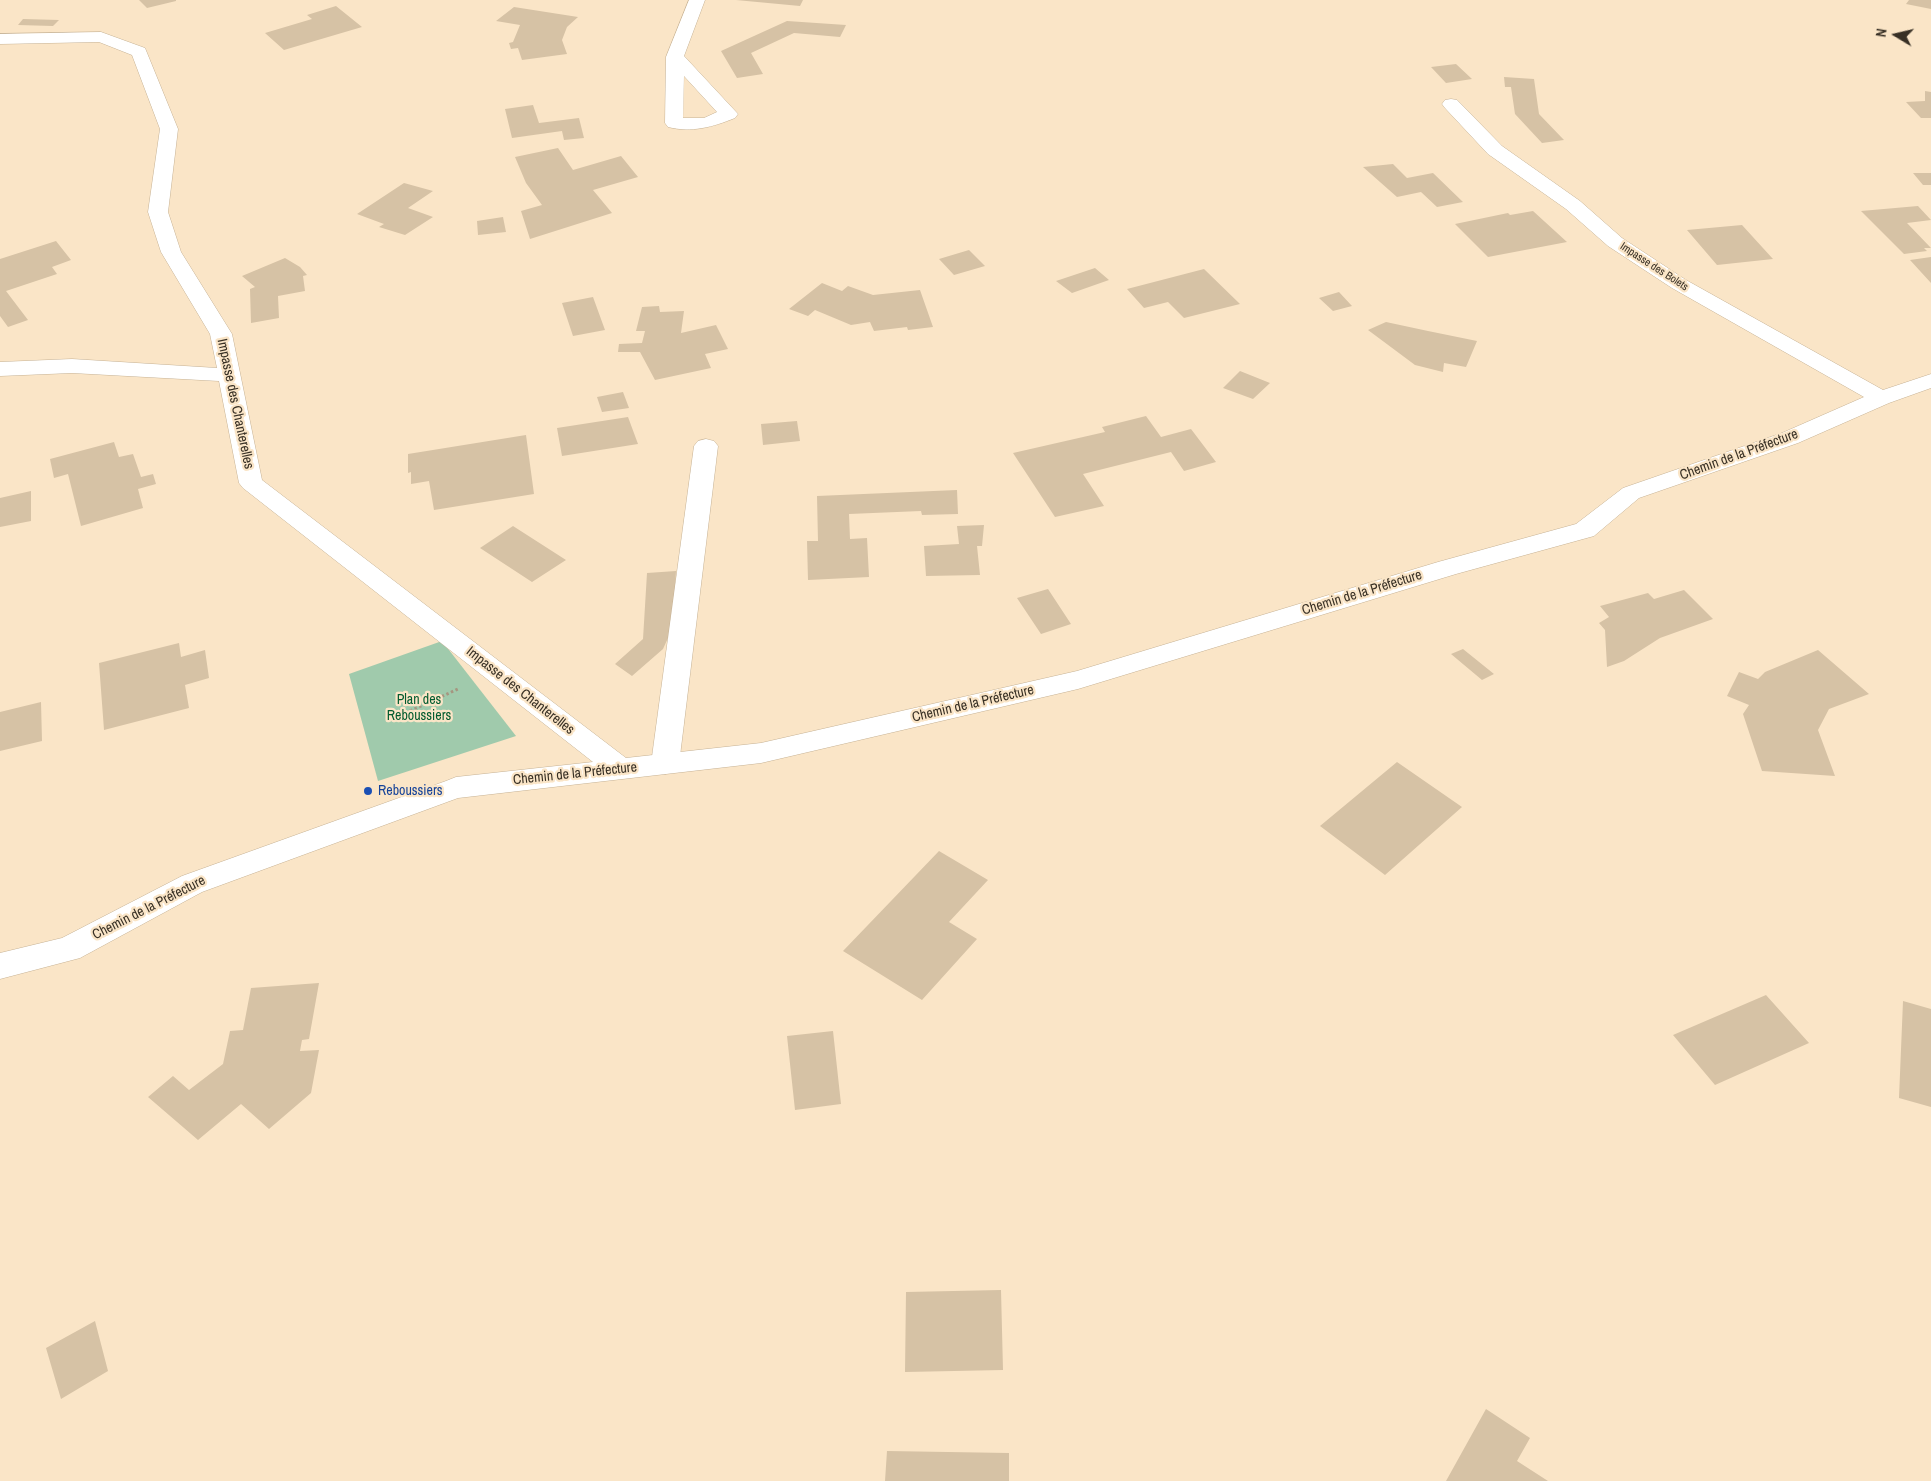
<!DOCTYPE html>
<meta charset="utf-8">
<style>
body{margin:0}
#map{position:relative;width:1931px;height:1481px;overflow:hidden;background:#fae5c7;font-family:"Archivo Narrow",sans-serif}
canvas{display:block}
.north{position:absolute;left:1871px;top:10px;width:50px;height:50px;-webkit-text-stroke:4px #fae5c7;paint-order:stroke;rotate:279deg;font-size:14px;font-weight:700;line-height:20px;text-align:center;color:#383025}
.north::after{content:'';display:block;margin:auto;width:18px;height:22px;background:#383025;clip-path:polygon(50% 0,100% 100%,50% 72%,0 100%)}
</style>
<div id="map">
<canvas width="1931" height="1481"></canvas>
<div class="north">N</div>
</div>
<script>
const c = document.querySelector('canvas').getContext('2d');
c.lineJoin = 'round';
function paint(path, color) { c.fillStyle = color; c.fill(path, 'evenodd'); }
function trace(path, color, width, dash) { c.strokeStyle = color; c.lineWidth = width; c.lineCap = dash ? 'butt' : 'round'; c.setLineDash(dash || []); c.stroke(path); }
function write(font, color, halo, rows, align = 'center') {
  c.font = font + ' "Archivo Narrow",sans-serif'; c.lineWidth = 4.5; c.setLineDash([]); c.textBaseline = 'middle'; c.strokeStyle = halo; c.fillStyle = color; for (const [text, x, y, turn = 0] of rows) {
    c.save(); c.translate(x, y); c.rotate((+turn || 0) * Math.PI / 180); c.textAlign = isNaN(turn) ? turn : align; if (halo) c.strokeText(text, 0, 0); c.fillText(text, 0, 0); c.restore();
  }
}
const green = new Path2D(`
 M442,641L516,736L378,781L349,674Z`);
const building = new Path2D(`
 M139,0H176V1L147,8Z
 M736,0H803L800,6Z
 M1909,0H1931V9L1906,4Z
 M336,6L362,27L284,50L265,33L312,19L307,15Z
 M514,7L578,17L567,27L562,40L567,54L522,60L518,48L511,49L509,43L513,42L520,25L496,21Z
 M23,19L59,20L53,26L18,25Z
 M787,21L846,25L840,37L794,33L751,53L763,74L737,78L721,51Z
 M1456,64L1472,79L1446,83L1431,67Z
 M1504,77L1534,79L1539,114L1564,140L1542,143L1515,114L1511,87H1505Z
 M1925,91L1931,92V118H1921L1906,102L1925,101Z
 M533,105L539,123L579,118L584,138L564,140L562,131L512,138L505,109Z
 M558,148L573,170L621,156L638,177L593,190L612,213L530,239L521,211L542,205L526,183L515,157Z
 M1393,164L1407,178L1433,173L1463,202L1437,207L1421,192L1397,197L1363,167Z
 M1913,173H1931V185H1923Z
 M404,183L433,191L408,208L433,217L405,235L379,227L384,224L357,214Z
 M1918,206L1931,220L1907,223L1931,248H1924L1927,251L1904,254L1861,211Z
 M1533,211L1567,242L1488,257L1455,224L1508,213L1510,215Z
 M503,217L506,232L478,235L477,221Z
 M1742,225L1773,259L1717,265L1687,230Z
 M56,241L71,260L52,267L57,274L6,291L28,320L8,327L0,316V259Z
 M969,250L985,266L954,275L939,259Z
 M1931,257V283L1910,260Z
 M285,258L300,267L307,275L303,276L305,291L278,296L279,318L251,323L250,289L255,287L242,276Z
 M1095,268L1109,280L1072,293L1056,281Z
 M1204,269L1240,304L1184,318L1168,302L1144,308L1127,289Z
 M822,283L842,291L848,286L873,295L920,290L933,327L908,330L907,327L874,331L870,322L851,325L815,310L808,316L789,309Z
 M1339,292L1352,306L1333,311L1319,298Z
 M593,297L605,330L573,336L562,303Z
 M659,306L660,312L684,311L681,333L716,325L728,349L705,354L711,368L655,380L640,352H618L619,344L642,343L645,331H636L642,307Z
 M1386,322L1428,331L1477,341L1466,367L1444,363L1443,372L1415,365L1368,330Z
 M1240,371L1270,383L1253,399L1223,388Z
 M623,392L629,408L602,412L597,397Z
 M1146,416L1161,437L1191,429L1216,462L1184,471L1171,452L1083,474L1104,506L1055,517L1013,453L1105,432L1102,427Z
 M628,417L638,444L562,456L557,428Z
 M797,421L800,441L763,445L761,424Z
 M526,435L534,494L434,510L429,481L411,484V472L408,473V454Z
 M114,442L119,457L133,454L141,477L153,474L156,484L138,489L143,508L81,526L68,474L54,478L50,459Z
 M957,490L958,514L922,515L921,511L849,514L850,539L867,538L869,577L808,580L807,541H818L817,496Z
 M31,491V521L0,527V498Z
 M984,525L982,546H977L980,575L926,576L924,546L959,544L957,526Z
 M513,526L566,560L532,582L480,548Z
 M676,571L673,627L663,649L632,676L615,664L643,639L647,573Z
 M1048,589L1071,624L1041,634L1017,598Z
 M1684,590L1713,619L1660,638L1624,661L1607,667L1605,630L1599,623L1609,617L1600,606L1648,593L1654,599Z
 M179,643L181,657L205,650L209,678L185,685L189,708L104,730L99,663Z
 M1463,649L1494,674L1482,680L1451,654Z
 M1818,650L1869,694L1829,709L1818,730L1835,776L1762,771L1743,714L1749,705L1727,696L1739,672L1758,679L1765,672Z
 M41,702L42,741L0,751V712Z
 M1397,762L1462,807L1385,875L1320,826Z
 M939,851L988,880L949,922L977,939L922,1000L843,951Z
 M319,983L309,1039L302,1040L300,1051L319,1050L311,1093L269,1129L241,1104L198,1140L148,1097L173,1076L189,1090L223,1064L230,1031L243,1030L251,988Z
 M1766,995L1809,1043L1715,1085L1673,1035Z
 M1903,1001L1931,1009V1107L1899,1098Z
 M833,1031L841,1104L795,1110L787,1036Z
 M1001,1290L1003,1370L905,1372L906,1292Z
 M95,1321L108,1371L61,1399L46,1348Z
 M1486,1409L1530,1438L1517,1461L1548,1481H1446Z
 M887,1451L1009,1453V1481H885Z`);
const path = new Path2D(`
 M410,711L458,689`);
const lane = new Path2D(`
 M706,439L714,441L718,446L679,764L675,771L665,774L655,771L651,764L694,446L698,441Z`);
const street = new Path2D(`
 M689,0H705L684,56L738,114L735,118C713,127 691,133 668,127L665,123L666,57ZM684,76L717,112L704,118H683Z
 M101,32L145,48L178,129L168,212L181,252L232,334L262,480L626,758L761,743L1077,671L1438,562L1576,524L1623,488L1782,433L1864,397L1672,288L1608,246L1566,209L1488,154L1445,108L1442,104L1445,100L1451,99L1457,100L1502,146L1580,201L1622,238L1686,280L1883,390L1931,374V388L1889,403L1798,443L1639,498L1594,536L1456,574L1078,689L761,763L458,798L202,892L80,958L0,979V953L62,938L182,876L446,781L456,777L593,762L243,488L239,483L219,381L72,373L0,376V362L72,359L217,368L210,334L161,252L148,212L160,129L132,55L99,42L0,44V34Z`);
const markers = [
 [368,791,5,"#1a4fb4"]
];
const farStreetnames = [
 ["Impasse des Bolets",1654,267,33]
];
const streetNames = [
 ["Impasse des Chanterelles",235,404,78],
 ["Chemin de la Préfecture",1739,455,-20],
 ["Chemin de la Préfecture",1362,593,-17],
 ["Impasse des Chanterelles",520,691,38],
 ["Chemin de la Préfecture",973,704,-13],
 ["Chemin de la Préfecture",575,774,-6],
 ["Chemin de la Préfecture",149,908,-27]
];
const parkNames = [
 ["Plan des",419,700],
 ["Reboussiers",419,716]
];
const transitNames = [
 ["Reboussiers",378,791]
];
paint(green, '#a0caac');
paint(building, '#d6c2a5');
trace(lane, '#c6b295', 1);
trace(street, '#c6b295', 1);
trace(path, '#a59680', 3, [2.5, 2.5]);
paint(lane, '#fff');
paint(street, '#fff');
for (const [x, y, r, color] of markers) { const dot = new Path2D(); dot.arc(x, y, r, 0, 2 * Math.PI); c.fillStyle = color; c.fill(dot); trace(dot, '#fae5c7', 2); }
write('11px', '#383025', '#fae5c7', farStreetnames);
write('14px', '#383025', '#fae5c7', streetNames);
write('14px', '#035b2f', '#fae5c7', parkNames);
write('14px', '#164399', '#fae5c7', transitNames, 'left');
</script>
